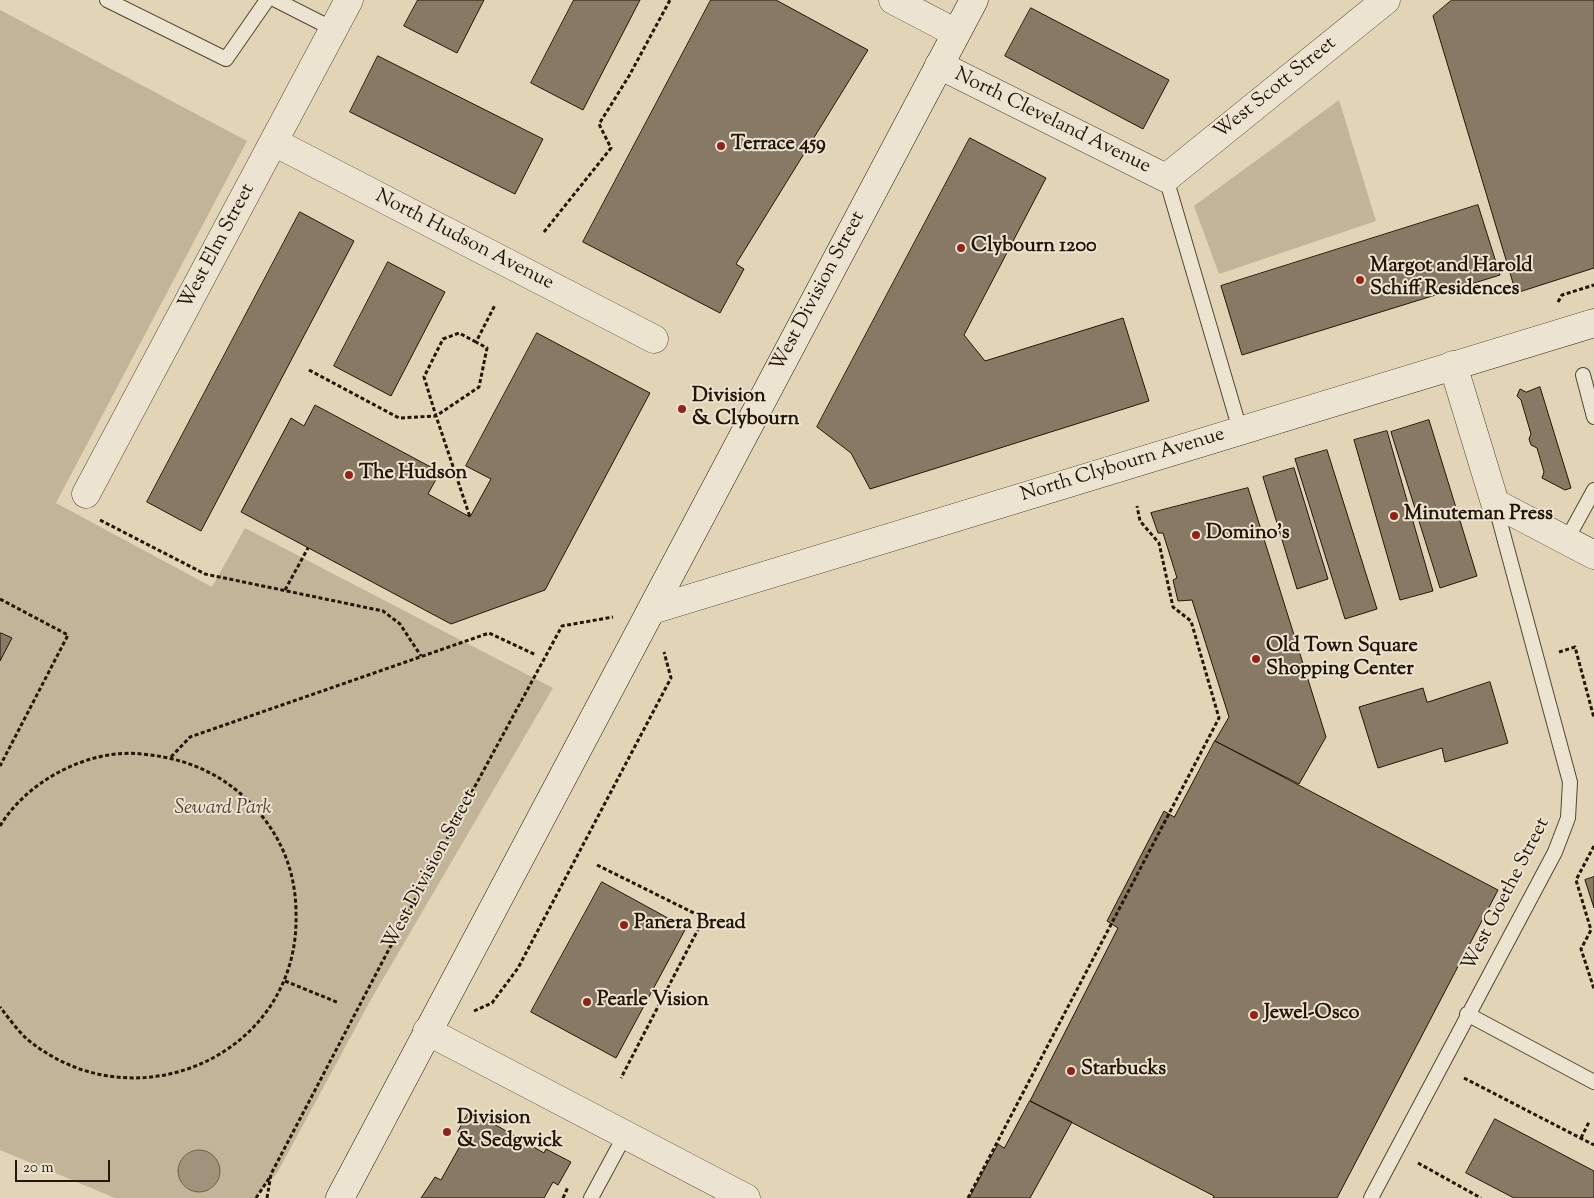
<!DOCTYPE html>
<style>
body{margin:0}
#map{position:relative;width:1594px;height:1198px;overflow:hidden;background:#e2d4b7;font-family:"Sorts Mill Goudy",serif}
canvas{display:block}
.scale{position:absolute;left:15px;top:1160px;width:95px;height:22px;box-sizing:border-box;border:2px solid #241607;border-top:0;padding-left:6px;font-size:15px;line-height:18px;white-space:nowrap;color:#241607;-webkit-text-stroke:4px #ece3d0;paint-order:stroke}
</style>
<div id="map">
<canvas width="1594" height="1198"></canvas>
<div class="scale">20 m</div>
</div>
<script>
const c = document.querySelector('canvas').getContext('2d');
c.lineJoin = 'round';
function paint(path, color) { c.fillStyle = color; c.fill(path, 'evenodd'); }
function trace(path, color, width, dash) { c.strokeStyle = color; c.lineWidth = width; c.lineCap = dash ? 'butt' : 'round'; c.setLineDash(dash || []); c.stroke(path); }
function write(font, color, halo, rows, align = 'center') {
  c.font = font + ' "Sorts Mill Goudy",serif'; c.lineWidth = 4; c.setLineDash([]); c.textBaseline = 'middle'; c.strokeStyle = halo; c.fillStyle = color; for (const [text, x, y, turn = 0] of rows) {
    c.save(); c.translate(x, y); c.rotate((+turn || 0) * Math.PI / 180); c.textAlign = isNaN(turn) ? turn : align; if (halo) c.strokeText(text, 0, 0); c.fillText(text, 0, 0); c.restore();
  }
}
const green = new Path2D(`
 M0,10L247,141L56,503L212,587L245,528L553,688L369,1003L277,1173L255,1198H115L0,1150Z
 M1339,100L1376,221L1219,274L1194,206Z`);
const water = new Path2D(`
 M178 1171a21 21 0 1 1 42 0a21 21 0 1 1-42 0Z`);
const building = new Path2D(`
 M418,0H484L457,53L404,26Z
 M574,0H640L583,110L531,83Z
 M711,0H776L868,50L736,264L744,269L720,313L583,242Z
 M1452,0H1594V268L1516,293L1433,16Z
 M1031,8L1169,80L1143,129L1005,56Z
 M378,56L543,139L515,194L350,112Z
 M970,138L1046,178L964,335L985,361L1123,318L1149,401L870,489L851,453L817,427Z
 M1478,205L1500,275L1242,355L1221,286Z
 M300,212L354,241L201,531L147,502Z
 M388,262L445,292L391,396L334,366Z
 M537,333L650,393L545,590L451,624L241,512L291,418L304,426L315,405L440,472L428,494L470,517L491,479L466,466Z
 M1540,387L1571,488L1565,490L1542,478L1544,472L1537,448L1531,445L1529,439L1531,434L1521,400L1517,396L1520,389L1526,392Z
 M1429,420L1477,576L1440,588L1391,432Z
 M1387,431L1433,591L1400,600L1354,440Z
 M1327,450L1377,609L1345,619L1295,459Z
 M1294,468L1328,579L1297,589L1263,477Z
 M1248,488L1326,737L1299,784L1215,741L1229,717L1192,600L1178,601L1173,580L1177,578L1163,533H1158L1151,513Z
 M1,633L12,638L0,661V635Z
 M1490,682L1508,743L1445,762L1442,748L1378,768L1359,707L1423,688L1427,702Z
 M1215,741L1498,890L1337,1198H1213L1214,1196L1030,1101L1118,928L1107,921L1164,811L1174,817Z
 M1594,877V908L1585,880Z
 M602,882L686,928L616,1058L531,1012Z
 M1030,1101L1072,1122L1030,1198H969L998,1144L1004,1148Z
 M470,1110L544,1153L546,1149L571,1162L558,1185L553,1182L544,1198H421L435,1177L441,1180L465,1137L458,1132Z
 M1495,1119L1594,1171V1198H1514L1466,1173Z`);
const path = new Path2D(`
 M544,232L611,148L599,124L629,76L670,0
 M1558,302L1562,295L1594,285
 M476,342L459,333L443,339L424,377L436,416L479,387L487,348L476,342L495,305
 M309,370L399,418L436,416L470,517
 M100,520L205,574L383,611L400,624L421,656
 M285,590L308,548
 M0,599L68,635L0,766
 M1559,652L1575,647L1594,718
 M171,757L190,737L489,633L536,655
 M0,826C27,781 89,748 142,754C195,759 236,780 268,824C287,851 296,881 296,914C300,1055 134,1128 27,1039C17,1030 8,1017 0,1007
 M1594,846L1576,880L1591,930L1581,949L1594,989
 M597,865L704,918L621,1078
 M285,981L339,1003
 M474,1011L492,1003L518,968L671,678L664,652
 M1464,1078L1594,1145
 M1581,1138L1589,1122
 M1418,1163L1481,1198
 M256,1198L270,1177
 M267,1198L271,1174L461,812L562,626L613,617
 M563,1198L568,1187
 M968,1198L1219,718L1191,621L1173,607L1159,543L1140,521L1137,506`);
const service = new Path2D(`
 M107,0L226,59L267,0
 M276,0L333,29
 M1166,178L1240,430
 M1583,375L1594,417
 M1566,541L1594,490
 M1467,1014L1594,1082
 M591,1198L625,1135
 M1371,1198L1555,852L1568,818L1570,782L1495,504`);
const minor = new Path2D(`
 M893,0L956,33
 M939,65L1166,178L1386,0
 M274,142L654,339
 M1453,365L1495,503L1594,555
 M86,494L349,0`);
const tertiary = new Path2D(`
 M427,1031L746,1198`);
const secondary = new Path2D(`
 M652,610L1594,323
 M340,1198L974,0`);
const markers = [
 [721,146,5,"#8f2418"],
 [961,248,5,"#8f2418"],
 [1360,280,5,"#8f2418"],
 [682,409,5,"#8f2418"],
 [349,475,5,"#8f2418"],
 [1394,516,5,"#8f2418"],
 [1196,535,5,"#8f2418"],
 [1256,659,5,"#8f2418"],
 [624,925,5,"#8f2418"],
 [587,1002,5,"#8f2418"],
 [1254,1015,5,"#8f2418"],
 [1071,1071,5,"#8f2418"],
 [447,1132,5,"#8f2418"]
];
const streetNames = [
 ["West Scott Street",1276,89,-39],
 ["North Cleveland Avenue",1052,122,26],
 ["North Hudson Avenue",464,241,27],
 ["West Elm Street",218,247,-62],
 ["West Division Street",819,292,-62],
 ["North Clybourn Avenue",1123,466,-17],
 ["West Division Street",431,870,-62],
 ["West Goethe Street",1507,895,-63]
];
const poiNames = [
 ["Terrace 459",731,146],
 ["Clybourn 1200",971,248],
 ["Margot and Harold",1370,268],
 ["Schiff Residences",1370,291],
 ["Division",692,398],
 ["& Clybourn",692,421],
 ["The Hudson",359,475],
 ["Minuteman Press",1404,516],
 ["Domino's",1206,535],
 ["Old Town Square",1266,648],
 ["Shopping Center",1266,671],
 ["Panera Bread",634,925],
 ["Pearle Vision",597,1002],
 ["Jewel-Osco",1264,1015],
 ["Starbucks",1081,1071],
 ["Division",457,1120],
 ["& Sedgwick",457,1143]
];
const parkNames = [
 ["Seward Park",223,810]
];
paint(green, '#c2b499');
paint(water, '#a1937b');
trace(water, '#6f614d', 1);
paint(building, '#877963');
trace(building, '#241607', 1);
trace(service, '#544633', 16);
trace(minor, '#544633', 29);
trace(tertiary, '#544633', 29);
trace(secondary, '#241607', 29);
trace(path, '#241607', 3, [4, 2.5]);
trace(service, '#ece3d0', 14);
trace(minor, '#ece3d0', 28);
trace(tertiary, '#ece3d0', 28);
trace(secondary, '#ece3d0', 28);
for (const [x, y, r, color] of markers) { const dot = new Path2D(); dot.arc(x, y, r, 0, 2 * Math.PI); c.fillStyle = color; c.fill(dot); trace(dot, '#ece3d0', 2); }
write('20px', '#241607', '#ece3d0', streetNames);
write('bold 20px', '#241607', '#ece3d0', poiNames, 'left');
write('italic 20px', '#534533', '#ece3d0', parkNames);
</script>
